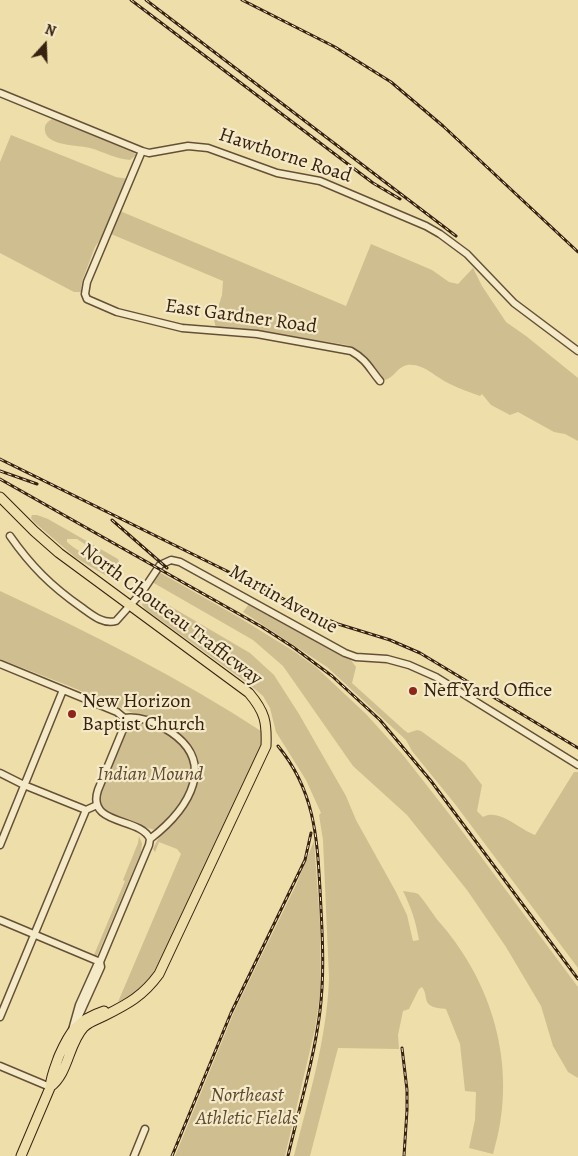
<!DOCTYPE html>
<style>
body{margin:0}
#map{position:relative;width:578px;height:1156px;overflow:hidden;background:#eedeaa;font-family:Alegreya,serif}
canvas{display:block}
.north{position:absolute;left:20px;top:20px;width:50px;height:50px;-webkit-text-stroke:4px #f4eac8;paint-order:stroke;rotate:20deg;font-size:14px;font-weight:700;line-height:20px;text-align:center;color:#372111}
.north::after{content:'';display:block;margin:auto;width:18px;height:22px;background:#372111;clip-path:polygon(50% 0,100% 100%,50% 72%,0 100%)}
</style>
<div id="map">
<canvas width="578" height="1156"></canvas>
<div class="north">N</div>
</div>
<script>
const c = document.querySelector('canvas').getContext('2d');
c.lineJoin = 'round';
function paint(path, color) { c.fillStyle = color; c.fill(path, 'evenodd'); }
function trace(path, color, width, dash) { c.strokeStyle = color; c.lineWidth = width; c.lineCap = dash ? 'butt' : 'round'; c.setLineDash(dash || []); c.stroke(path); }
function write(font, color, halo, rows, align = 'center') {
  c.font = font + ' Alegreya,serif'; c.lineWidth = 4.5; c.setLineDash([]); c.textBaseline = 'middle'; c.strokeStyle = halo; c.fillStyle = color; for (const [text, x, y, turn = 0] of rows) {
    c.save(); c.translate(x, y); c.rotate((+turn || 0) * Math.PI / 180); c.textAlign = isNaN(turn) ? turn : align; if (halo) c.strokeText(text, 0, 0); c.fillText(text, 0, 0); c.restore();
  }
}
const green = new Path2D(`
 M52,119L58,120L134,153L136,155L130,160C116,159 104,152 90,148C78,145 47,146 45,131C44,125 47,122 52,119Z
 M11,135L116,177L128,179L106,231L95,247L82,281L81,292H74L0,253V162Z
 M120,211L346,306L371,244L432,270L449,282L458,284L473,268L482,286L506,322L526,336L578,378V441L565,434L554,432L518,412L510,415L491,405L482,394L480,396C470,392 460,389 450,384C436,378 424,363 407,365C397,367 394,378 385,380C377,374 376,368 370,361C365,353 355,349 347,345L253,330L216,328L214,320L222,295L223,281L111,234Z
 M32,515H37L48,519L118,559L120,565H117L77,539H67V542C82,556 109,563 120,580L115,581L76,558L34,522L31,518Z
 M159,572L240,618L295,652L317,668L366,714L403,755L450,815L578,987V1078L568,1072L553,1046L541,1006L506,947L467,890L407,815L353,766L283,666L253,640L152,582Z
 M0,591C91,633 180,678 264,733V742L163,956L150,978L142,991L118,1002L181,854L177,849L159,842L155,852L153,849L158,839L191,797L200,776L192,747L166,727L69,686L0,659Z
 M146,592L250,653L274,675L299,714L346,796L356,820L396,892L407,915L413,941L419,940C416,922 411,907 403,891C407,892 414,892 418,894C422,897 436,919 441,924C496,988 518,1073 493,1154L469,1148L475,1120L476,1092L465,1091L460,1044L446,1009C438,1008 427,1008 426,998C425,993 425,991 422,987L419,989L409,1009L403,1011L398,1035L399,1049L338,1048L310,1156H294C309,1097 327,1038 329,978L323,840L319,815L321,813L306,780L276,732L270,708L263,696L250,685L145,609L142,605Z
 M249,604L351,660L356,667L352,683L404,730L408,733L417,730L421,731L465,763L482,785L477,811L483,817C499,808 520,830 535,835L574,772H578V968L455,804L412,751L406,740L327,667L243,612Z
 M137,721C187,733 210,767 174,810C168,816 163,825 156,830C144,828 106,814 101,804C99,800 100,796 101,792L128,727L132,723Z
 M139,836L142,844L141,852L97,956L94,955L125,881L123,880L138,843Z
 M314,841L320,923L321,988L315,1029L285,1156H175L234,1012L296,885Z`);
const minor = new Path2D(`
 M0,93L142,151L149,153L188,146L208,148L277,173L320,181L426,226L440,234L467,254L514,303L578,351
 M142,151L87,282L85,294L87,299L117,312L182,328L257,334L351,351C367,360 369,368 380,381
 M10,536C31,566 51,586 81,607C91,614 103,625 116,621L142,592L160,565L171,560L180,562L345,653L356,657L387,659L409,665L436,677L578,765
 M0,664L117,712L124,718
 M124,718V727L98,790C86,826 141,817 150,839
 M0,773L24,785L86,810L97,805
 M0,845L63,690
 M0,920L100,962
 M0,1017L86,810
 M78,1018L101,967L100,962
 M72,1030L79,1005L97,965L100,962L149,845L150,839C189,809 221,760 164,728C152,721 138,716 124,718
 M0,1066L50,1087
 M134,1156L145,1129`);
const major = new Path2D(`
 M0,497L34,531L59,553L249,693C265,712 267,722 266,746L159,974C143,996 128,1004 104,1016C98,1019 89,1022 84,1027C68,1044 69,1073 50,1087
 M50,1087C51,1076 55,1067 59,1056C70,1031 77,1020 104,1011
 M21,1156L52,1083`);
const rail = new Path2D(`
 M131,0L373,183L400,199
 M146,0L456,236
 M242,0L335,47L391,82L443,126L578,252
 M0,459L314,614L338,624L390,640L420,653L578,748
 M0,471L37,484
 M0,479L262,627L293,647L332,676L380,720L431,781L578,979
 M112,520L167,568
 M278,746C314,790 317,835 320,889C322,930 325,970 320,1011C314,1060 299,1108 288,1156
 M402,1048L407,1090V1110L404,1156
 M172,1156L231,1013L305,860L311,833`);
const markers = [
 [413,691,5,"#8f2418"],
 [72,714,5,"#8f2418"]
];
const streetNames = [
 ["Hawthorne Road",285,156,18],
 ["East Gardner Road",241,317,8],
 ["Martin Avenue",283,600,29],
 ["North Chouteau Trafficway",171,615,37]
];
const poiNames = [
 ["Neff Yard Office",423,691],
 ["New Horizon",82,702],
 ["Baptist Church",82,725]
];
const parkNames = [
 ["Indian Mound",150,775],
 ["Northeast",247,1096],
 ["Athletic Fields",247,1119]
];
paint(green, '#cfbe90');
trace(minor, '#655037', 9);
trace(major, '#372111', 11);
trace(minor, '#f4eac8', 6);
trace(major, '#eedeaa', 9);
trace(rail, '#372111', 3);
trace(rail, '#f4eac8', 1, [4]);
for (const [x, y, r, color] of markers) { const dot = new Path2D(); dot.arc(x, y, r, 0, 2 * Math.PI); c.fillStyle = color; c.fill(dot); trace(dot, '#f4eac8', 2); }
write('20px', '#372111', '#f4eac8', streetNames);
write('20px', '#372111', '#f4eac8', poiNames, 'left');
write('italic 20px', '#5d4831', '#f4eac8', parkNames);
</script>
